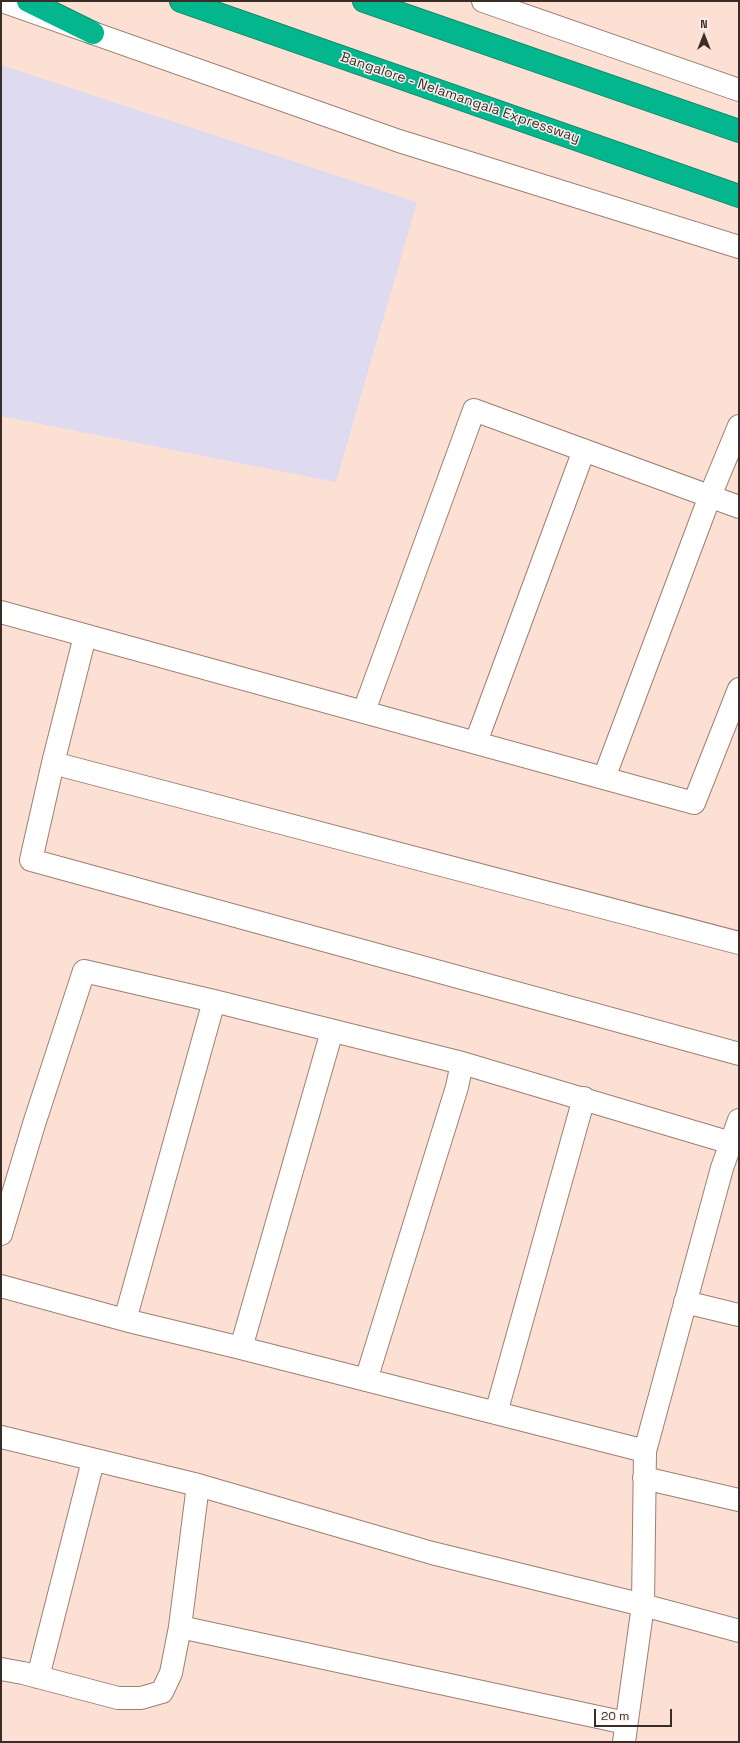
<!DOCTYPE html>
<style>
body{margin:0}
#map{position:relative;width:740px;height:1743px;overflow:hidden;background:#fde0d4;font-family:"Space Grotesk",sans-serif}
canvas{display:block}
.frame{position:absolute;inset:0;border:2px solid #3a2d27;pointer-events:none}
.north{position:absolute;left:684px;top:16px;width:40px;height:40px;-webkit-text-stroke:3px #faf2ef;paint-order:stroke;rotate:0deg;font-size:11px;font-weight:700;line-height:16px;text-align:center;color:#3a2d27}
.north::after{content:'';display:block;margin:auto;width:14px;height:18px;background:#3a2d27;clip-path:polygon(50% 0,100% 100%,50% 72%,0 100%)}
.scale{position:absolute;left:594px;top:1709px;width:78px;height:18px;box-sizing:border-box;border:2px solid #3a2d27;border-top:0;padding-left:5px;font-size:12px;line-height:14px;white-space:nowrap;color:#3a2d27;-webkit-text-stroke:3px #faf2ef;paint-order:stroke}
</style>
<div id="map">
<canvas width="740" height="1743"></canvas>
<div class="frame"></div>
<div class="north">N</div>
<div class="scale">20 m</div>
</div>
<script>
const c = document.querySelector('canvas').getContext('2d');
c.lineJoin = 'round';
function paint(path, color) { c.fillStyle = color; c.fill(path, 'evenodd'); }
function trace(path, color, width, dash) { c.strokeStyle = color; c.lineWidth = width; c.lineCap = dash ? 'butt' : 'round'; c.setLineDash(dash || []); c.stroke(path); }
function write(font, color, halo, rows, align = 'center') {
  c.font = font + ' "Space Grotesk",sans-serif'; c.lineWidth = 3; c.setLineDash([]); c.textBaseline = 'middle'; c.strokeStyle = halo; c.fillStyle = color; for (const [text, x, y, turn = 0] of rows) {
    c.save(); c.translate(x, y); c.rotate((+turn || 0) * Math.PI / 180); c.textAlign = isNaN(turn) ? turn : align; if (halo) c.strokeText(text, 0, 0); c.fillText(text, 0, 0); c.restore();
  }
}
const industrial = new Path2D(`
 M1,65L417,202L336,482L1,416Z`);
const minor = new Path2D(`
 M2,1L399,141L739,247
 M483,1L739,90
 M1,612L694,803L739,689
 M85,636L53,763L739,943
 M364,711L474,410L739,507
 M476,742L584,450
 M53,763L31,860L739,1054
 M604,778L710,496L739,426
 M1,1234L34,1124L84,971L214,1001L462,1063L731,1143
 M1,1286L125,1320L241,1348L645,1451
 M685,1302L739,1315
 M125,1320L214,1001
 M241,1348L332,1031
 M366,1380L457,1087L462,1063
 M496,1413L584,1098
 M1,1437L198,1485L432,1553L643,1605L739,1631
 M644,1478L739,1500
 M198,1485L180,1627L626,1723
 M1,1669L23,1673L118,1698H141L162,1692L171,1673L180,1627
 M38,1677L93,1461
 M624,1742L643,1605L645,1451L722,1168L739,1120`);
const highway = new Path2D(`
 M28,1L93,33
 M181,1L739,196
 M364,1L739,131`);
const streetNames = [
 ["Bangalore - Nelamangala Expressway",460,98,19]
];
paint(industrial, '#dedaef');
trace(minor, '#9e7e71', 24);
trace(highway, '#168669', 24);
trace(minor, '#fff', 22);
trace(highway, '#03b68d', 22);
write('14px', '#3a2d27', '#faf2ef', streetNames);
</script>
